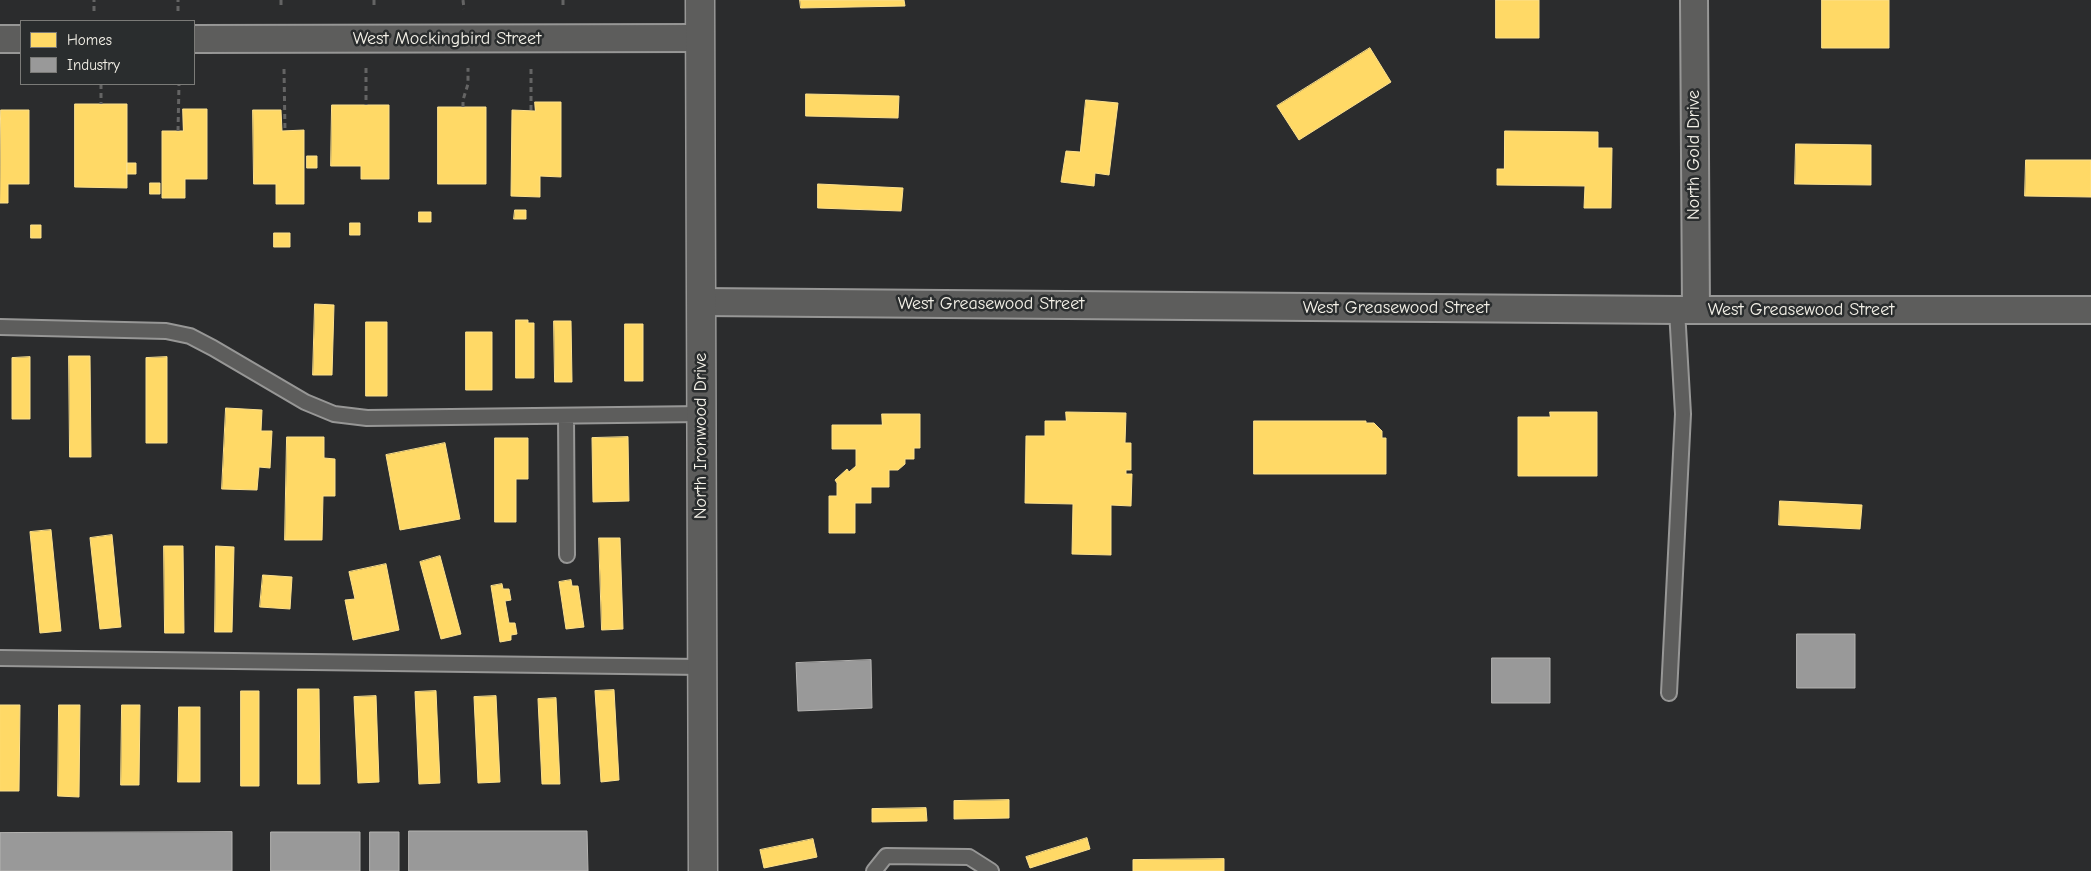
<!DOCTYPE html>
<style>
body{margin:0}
#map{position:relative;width:2091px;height:871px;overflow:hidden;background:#2b2c2d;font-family:"Comic Neue",sans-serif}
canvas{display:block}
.legend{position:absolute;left:20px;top:20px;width:175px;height:65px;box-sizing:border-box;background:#2a2d2e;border:1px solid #7b7b78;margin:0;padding:6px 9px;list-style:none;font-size:15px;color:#f4f1e8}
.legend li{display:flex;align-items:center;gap:10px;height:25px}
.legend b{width:25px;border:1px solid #7b7b78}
</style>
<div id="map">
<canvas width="2091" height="871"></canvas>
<ul class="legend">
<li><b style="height:14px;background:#ffd966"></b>Homes</li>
<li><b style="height:14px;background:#999"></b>Industry</li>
</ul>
</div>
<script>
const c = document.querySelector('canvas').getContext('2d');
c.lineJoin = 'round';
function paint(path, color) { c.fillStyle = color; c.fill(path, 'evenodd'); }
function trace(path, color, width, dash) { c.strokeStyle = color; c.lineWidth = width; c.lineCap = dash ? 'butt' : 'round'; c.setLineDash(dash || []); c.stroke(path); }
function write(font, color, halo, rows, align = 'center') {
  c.font = font + ' "Comic Neue",sans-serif'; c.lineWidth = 5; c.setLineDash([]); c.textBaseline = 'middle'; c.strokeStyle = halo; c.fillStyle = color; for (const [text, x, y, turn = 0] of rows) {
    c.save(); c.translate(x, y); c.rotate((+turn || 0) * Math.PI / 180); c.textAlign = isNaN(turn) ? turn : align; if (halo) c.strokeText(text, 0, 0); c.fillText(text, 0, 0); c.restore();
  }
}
const homes = new Path2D(`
 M800,0H904L905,6L801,8Z
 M1496,0H1539V38H1496Z
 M1822,0H1889V48H1822Z
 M1370,48L1391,82L1299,140L1277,106Z
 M806,94L899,96L898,118L806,116Z
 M1086,100L1118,103L1109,175L1095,173L1094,186L1061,182L1066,151L1080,152Z
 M535,102H561V177L540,176V197L511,196L512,110L535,111Z
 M75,104H127V188L75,187Z
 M332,105H389V179H361V166H331Z
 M438,107H486V184H438Z
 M183,109H207V179H185V198H162V131H183Z
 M1,110H29V184H8V203H0Z
 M253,110H281L282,131L304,130V204H276V184H254Z
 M1505,131L1598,132V148H1612L1611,208H1584L1585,186L1497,185V169H1504Z
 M1796,144L1871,145V185L1795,184Z
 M307,156H317V168H307Z
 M2026,160H2091V197L2025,196Z
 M127,163H136V174H127Z
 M150,183H160V194H150Z
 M818,184L903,188L901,211L818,208Z
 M515,210H526V219H514Z
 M419,212H431V222H419Z
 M350,223H360V235H350Z
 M31,225H41V238H31Z
 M274,233H290V247H274Z
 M315,304L334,305L332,375H313Z
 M516,320H528V323H534V378H516Z
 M554,321H571L572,382H555Z
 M366,322H387V396H366Z
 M625,324H643V381H625Z
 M466,332H492V390H466Z
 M69,356H90L91,457H70Z
 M30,357V419H12V358Z
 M167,357V443H146V358Z
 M226,408L262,410L261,431H272L270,468L259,467L257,490L222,489Z
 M1066,412L1126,413L1125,443H1131V470H1126V474H1132L1131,506L1111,505V555L1072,554L1073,504L1025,503L1026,436H1045V421H1066Z
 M1550,412H1597V476H1518V417H1550Z
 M882,414H920V448H914V459H905V464L898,470H889V487H871V503H855V533H829V496H837V483L835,480L847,469L849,472L856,466V449H832V425H882Z
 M1254,421H1366V423H1374L1382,431V438H1386V474H1254Z
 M287,437H324V458L335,459V496H323L322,540H285Z
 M628,437L629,501L593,502L592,438Z
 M495,438H528V479H516V522H495Z
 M445,443L460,519L400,530L386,455Z
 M1780,501L1862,505L1860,529L1779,525Z
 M51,530L61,631L40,633L30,532Z
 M112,535L121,627L100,629L90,538Z
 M599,538H620L623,629L602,630Z
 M164,546H183L184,633H165Z
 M216,546L234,547L232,632H215Z
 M440,556L461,634L441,639L420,562Z
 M386,564L399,630L353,640L345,600L355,599L349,572Z
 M263,575L292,577L290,609L260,607Z
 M571,580L572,586H578L584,627L566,629L559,582Z
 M502,584L503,589H509L511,600L505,601L509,623H515L517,634L511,635V640L500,642L491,586Z
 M298,689H319L320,784H298Z
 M614,690L619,780L601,782L595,691Z
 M241,691H259V786H241Z
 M436,691L440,783L419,784L415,692Z
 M376,696L379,782L358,783L354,697Z
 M496,696L500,782L478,783L474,697Z
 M556,698L560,784H542L538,699Z
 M0,705H20L19,791H0Z
 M59,705H80L79,797L58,796Z
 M122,705H140L139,785H121Z
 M179,707H200V782H178Z
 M1009,800V818L954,819V801Z
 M926,808L927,821L872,822V809Z
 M1087,838L1090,849L1030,868L1026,857Z
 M813,839L817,857L764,868L760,850Z
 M1224,859V871H1133V860Z`);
const industry = new Path2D(`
 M1797,634H1855V688H1797Z
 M1492,658H1550V703H1492Z
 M871,660L872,708L798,711L796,663Z
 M409,831H587L588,871H409Z
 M232,832V871H0V833Z
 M271,832H360V871H271Z
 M370,832H399V871H370Z`);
const path = new Path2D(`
 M281,0V9
 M374,0V9
 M463,0L464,9
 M563,0V9
 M94,11V0
 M178,11V0
 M366,68V105
 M284,69L285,131
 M531,69V111
 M101,84V104
 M463,107V100L468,84V68
 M178,131L179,84`);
const lane = new Path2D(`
 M0,327L166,331L190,336L213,348L305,402L334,414L367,418L702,414
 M566,416L567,555
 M0,658L701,667
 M1669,693L1683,414L1677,310
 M874,871L886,856L969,857L991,871`);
const street = new Path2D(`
 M1694,0L1696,310
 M0,39H21
 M194,39L700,38
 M701,302L1677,310H2091`);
const secondary = new Path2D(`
 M700,0L703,871`);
const streetNames = [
 ["West Mockingbird Street",447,39],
 ["North Gold Drive",1694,155,-90],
 ["West Greasewood Street",991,304],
 ["West Greasewood Street",1396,308],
 ["West Greasewood Street",1801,310],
 ["North Ironwood Drive",701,436,-90]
];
paint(homes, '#ffd966');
trace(homes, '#fce08d', 1);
paint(industry, '#999');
trace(industry, '#b4b3b1', 1);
trace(lane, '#979796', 18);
trace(street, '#979796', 30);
trace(secondary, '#979796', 31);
trace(path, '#646464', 3, [5, 4]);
trace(lane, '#5d5d5c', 14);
trace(street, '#5d5d5c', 26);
trace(secondary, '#5d5d5c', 28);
write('18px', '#f4f1e8', '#2a2d2e', streetNames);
</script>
